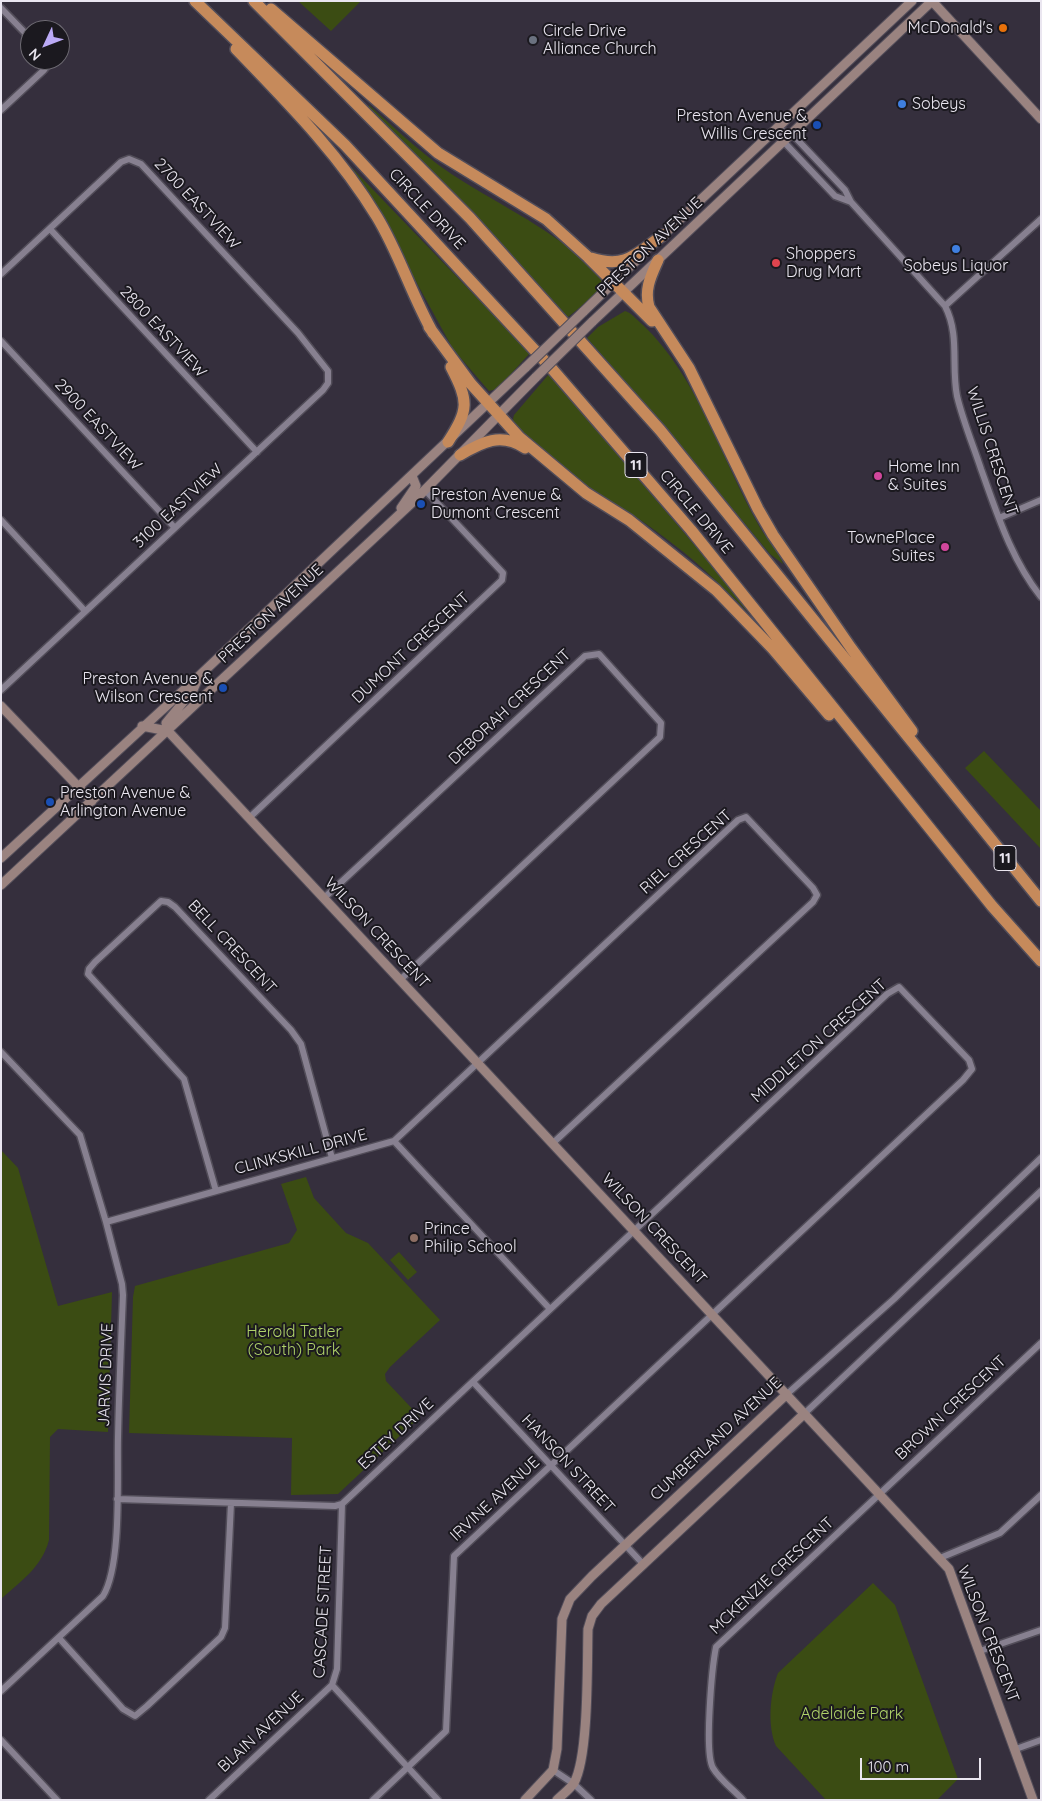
<!DOCTYPE html>
<style>
body{margin:0}
#map{position:relative;width:1042px;height:1801px;overflow:hidden;background:#352f3d;font-family:Quicksand,sans-serif}
canvas{display:block}
.frame{position:absolute;inset:0;border:2px solid #eae6f0;pointer-events:none}
.north{position:absolute;left:20px;top:20px;width:50px;height:50px;box-sizing:border-box;background:#1b191f;border:1px solid #6e6b73;border-radius:50%;rotate:227deg;font-size:14px;font-weight:700;line-height:20px;text-align:center;color:#eae6f0}
.north::after{content:'';display:block;margin:auto;width:18px;height:22px;background:#bbaaf6;clip-path:polygon(50% 0,100% 100%,50% 72%,0 100%)}
.scale{position:absolute;left:860px;top:1758px;width:121px;height:22px;box-sizing:border-box;border:2px solid #eae6f0;border-top:0;padding-left:6px;font-size:15px;line-height:18px;white-space:nowrap;color:#eae6f0;-webkit-text-stroke:4px #1b191f;paint-order:stroke}
</style>
<div id="map">
<canvas width="1042" height="1801"></canvas>
<div class="frame"></div>
<div class="north">N</div>
<div class="scale">100 m</div>
</div>
<script>
const c = document.querySelector('canvas').getContext('2d');
c.lineJoin = 'round';
function paint(path, color) { c.fillStyle = color; c.fill(path, 'evenodd'); }
function trace(path, color, width, dash) { c.strokeStyle = color; c.lineWidth = width; c.lineCap = dash ? 'butt' : 'round'; c.setLineDash(dash || []); c.stroke(path); }
function write(font, color, halo, rows, align = 'center') {
  c.font = font + ' Quicksand,sans-serif'; c.lineWidth = 4; c.setLineDash([]); c.textBaseline = 'middle'; c.strokeStyle = halo; c.fillStyle = color; for (const [text, x, y, turn = 0] of rows) {
    c.save(); c.translate(x, y); c.rotate((+turn || 0) * Math.PI / 180); c.textAlign = isNaN(turn) ? turn : align; if (halo) c.strokeText(text, 0, 0); c.fillText(text, 0, 0); c.restore();
  }
}
const green = new Path2D(`
 M298,1H361L331,31Z
 M369,105C399,132 429,161 464,182C512,212 563,235 601,278L602,288L599,292L568,317L451,190L369,109Z
 M334,149L530,353L497,389L489,391L453,349L379,214Z
 M625,311C632,313 637,320 643,325C698,377 722,461 759,526C766,539 779,551 783,564L770,554L659,420L587,338L598,327Z
 M549,374L754,615L749,613C725,589 701,565 673,544C660,534 647,524 633,515C608,498 519,447 513,419L514,415Z
 M984,751L1041,811V849L965,768Z
 M1,1150L18,1168L58,1306L112,1292L108,1432L58,1429L50,1437L49,1540C42,1567 21,1581 1,1599Z
 M306,1177L314,1198L346,1233L368,1243L440,1320L390,1367L385,1374L386,1381L420,1417L338,1494L291,1495L292,1438L129,1433L133,1297L135,1286L289,1243L297,1230L281,1184Z
 M399,1252L417,1272L408,1280L390,1260Z
 M873,1583L895,1605L958,1779L937,1800H826L776,1746C767,1725 770,1694 778,1673Z`);
const street = new Path2D(`
 M1,8L30,38
 M1,110L44,70L47,66V60
 M776,129L792,134L845,190L851,202L945,306C960,335 951,365 957,396C963,421 973,445 981,469C997,513 1011,559 1041,597
 M776,129L784,142L835,196L851,202
 M50,229L257,452
 M1,274L121,162L129,159L141,164L298,333L328,371V383L323,390L1,690
 M945,306L1041,219
 M1,341L175,528
 M999,518L1041,500
 M1,520L85,611
 M249,818L502,580L503,573L425,490
 M324,898L585,656L599,654L661,723L660,737L400,980
 M1,1052L80,1135L106,1222L122,1284L123,1295C121,1343 119,1390 118,1437C117,1477 122,1565 103,1596L1,1691
 M394,1141L550,1309
 M216,1191L184,1079L88,974L89,969L95,962L161,901L168,902L175,907L291,1030L301,1044L332,1158
 M106,1222L394,1141L738,820L746,817L813,888L817,895L813,902L553,1143
 M473,1382L644,1565
 M787,1394L894,1299L1041,1158
 M804,1414L1041,1191
 M117,1499L335,1506L342,1504L887,994L899,987L969,1060L972,1069L963,1080L454,1556L446,1731L373,1800
 M940,1558L1000,1533L1041,1495
 M59,1638L123,1709L135,1716L147,1706L221,1637L225,1628L231,1503
 M980,1651L1041,1630
 M332,1685L438,1800
 M1,1740L57,1800
 M1016,1749L1041,1740
 M553,1770L574,1784L591,1800
 M209,1800L332,1685L337,1669L342,1504
 M743,1800C734,1790 720,1780 713,1768C704,1753 712,1667 716,1647L1041,1343`);
const secondary = new Path2D(`
 M932,1L1041,119
 M659,239L912,1
 M583,312L644,253
 M592,322L932,1
 M401,508L416,486L412,476
 M199,676L193,690L166,723L168,731L949,1569L1033,1800
 M1,706L92,801
 M142,726L168,731
 M1,858L199,676L526,367
 M1,885L416,499L536,377
 M525,1800L553,1770L557,1749L562,1619L570,1599L592,1576L787,1394
 M557,1800C562,1795 570,1789 574,1783C589,1756 587,1663 588,1629L592,1616L601,1604L804,1414`);
const highway = new Path2D(`
 M195,1L345,145L553,370L691,530L992,906L1041,961
 M254,1L470,218L660,430L1041,901
 M271,9L438,153L546,219L588,257L652,321
 M236,49C287,102 339,154 377,217C399,253 412,296 433,333
 M591,258C626,269 636,254 663,235
 M658,260C651,276 644,289 649,307L689,368L758,509L773,535L851,648L912,731
 M429,327L471,384L519,437L586,493L629,520L716,590L773,649L829,715
 M448,442C469,409 469,402 451,367
 M460,455C482,442 501,432 525,448`);
const secondaryBridge = new Path2D(`
 M526,367L583,312
 M536,377L592,322`);
const markers = [
 [1003,28,5,"#e8710a"],
 [533,40,5,"#6b7280"],
 [902,104,5,"#3f7fe0"],
 [817,125,5,"#1a4fb4"],
 [956,249,5,"#3f7fe0"],
 [776,263,5,"#e0444e"],
 [878,476,5,"#d1479c"],
 [421,504,5,"#1a4fb4"],
 [945,547,5,"#d1479c"],
 [223,688,5,"#1a4fb4"],
 [50,802,5,"#1a4fb4"],
 [414,1238,5,"#8d6e63"]
];
const shields = [
 [636,465,22],
 [1005,858,22]
];
const shieldNames = [
 ["11",636,465],
 ["11",1005,858]
];
const poiNames = [
 ["McDonald's",993,28,"right"],
 ["Circle Drive",543,31],
 ["Alliance Church",543,49],
 ["Sobeys",912,104],
 ["Preston Avenue &",807,116,"right"],
 ["Willis Crescent",807,134,"right"],
 ["Shoppers",786,254],
 ["Drug Mart",786,272],
 ["Sobeys Liquor",956,266,"center"],
 ["Home Inn",888,467],
 ["& Suites",888,485],
 ["Preston Avenue &",431,495],
 ["Dumont Crescent",431,513],
 ["TownePlace",935,538,"right"],
 ["Suites",935,556,"right"],
 ["Preston Avenue &",213,679,"right"],
 ["Wilson Crescent",213,697,"right"],
 ["Preston Avenue &",60,793],
 ["Arlington Avenue",60,811],
 ["Prince",424,1229],
 ["Philip School",424,1247]
];
const streetNames = [
 ["2700 EASTVIEW",197,204,47],
 ["CIRCLE DRIVE",427,209,47],
 ["PRESTON AVENUE",650,247,-43],
 ["2800 EASTVIEW",163,332,47],
 ["2900 EASTVIEW",98,425,47],
 ["WILLIS CRESCENT",992,451,72],
 ["3100 EASTVIEW",178,506,-43],
 ["CIRCLE DRIVE",696,512,50],
 ["PRESTON AVENUE",271,614,-43],
 ["DUMONT CRESCENT",411,648,-43],
 ["DEBORAH CRESCENT",510,707,-43],
 ["RIEL CRESCENT",686,852,-42],
 ["WILSON CRESCENT",377,933,47],
 ["BELL CRESCENT",232,947,47],
 ["MIDDLETON CRESCENT",819,1041,-42],
 ["CLINKSKILL DRIVE",301,1152,-15],
 ["WILSON CRESCENT",654,1229,47],
 ["JARVIS DRIVE",106,1375,-88],
 ["BROWN CRESCENT",951,1408,-43],
 ["ESTEY DRIVE",396,1434,-43],
 ["CUMBERLAND AVENUE",716,1439,-43],
 ["HANSON STREET",568,1464,47],
 ["IRVINE AVENUE",495,1499,-43],
 ["MCKENZIE CRESCENT",772,1576,-43],
 ["CASCADE STREET",323,1612,-87],
 ["WILSON CRESCENT",988,1634,69],
 ["BLAIN AVENUE",261,1732,-43]
];
const parkNames = [
 ["Herold Tatler",294,1332],
 ["(South) Park",294,1350],
 ["Adelaide Park",852,1714]
];
paint(green, '#3b4c13');
trace(street, '#524d59', 9);
trace(secondary, '#524d59', 11);
trace(highway, '#524d59', 14);
trace(street, '#878090', 6);
trace(secondary, '#9a8380', 9);
trace(highway, '#c68a5b', 11);
trace(secondaryBridge, '#524d59', 11, []);
trace(secondaryBridge, '#9a8380', 9);
for (const [x, y, r, color] of markers) { const dot = new Path2D(); dot.arc(x, y, r, 0, 2 * Math.PI); c.fillStyle = color; c.fill(dot); trace(dot, '#1b191f', 2); }
for (const [x, y, w] of shields) { const box = new Path2D(); box.roundRect(x - w / 2, y - 12.5, w, 25, 4); c.fillStyle = '#1b191f'; c.fill(box); trace(box, '#eae6f0', 1); }
write('bold 15px', '#eae6f0', null, shieldNames);
write('16px', '#eae6f0', '#1b191f', poiNames, 'left');
write('16px', '#eae6f0', '#1b191f', streetNames);
write('16px', '#b0d36a', '#1b191f', parkNames);
</script>
